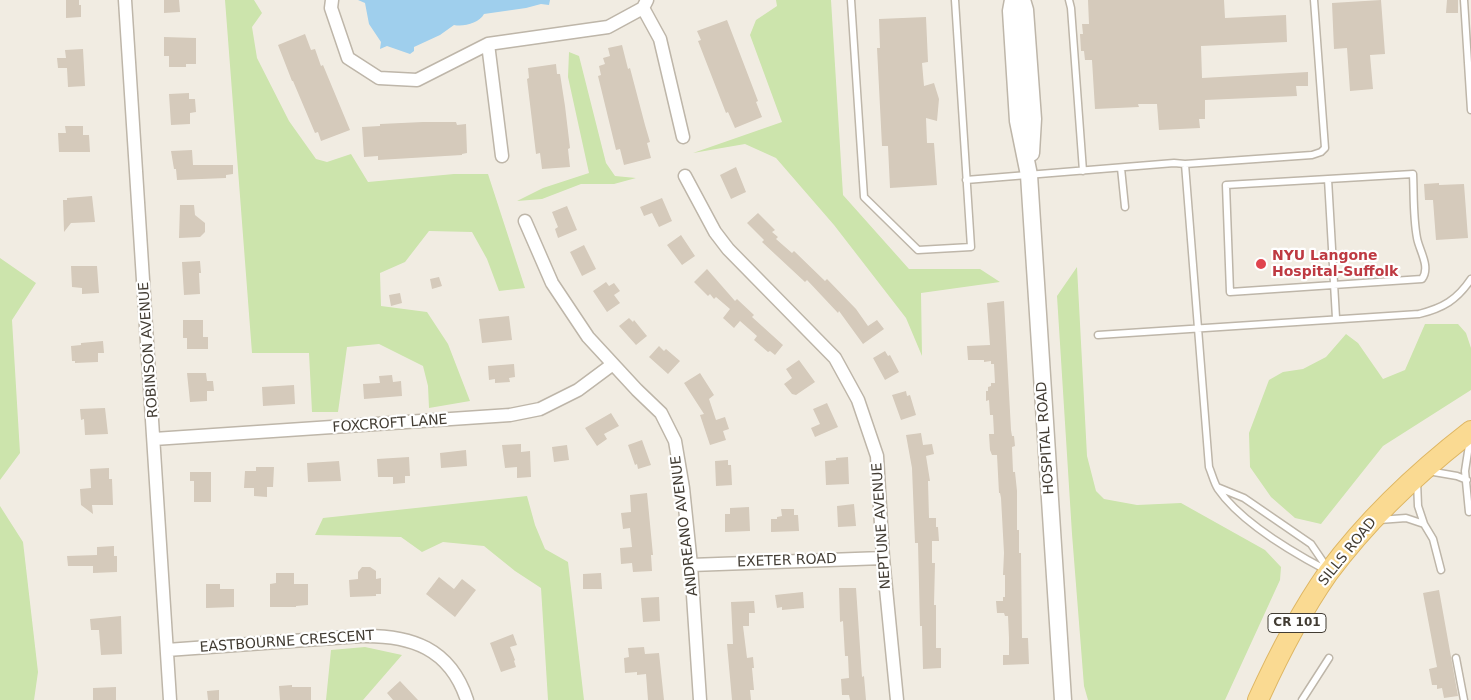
<!DOCTYPE html>
<style>
body{margin:0}
canvas{display:block;background:#f1ece2}
</style>
<canvas width="1471" height="700"></canvas>
<script>
const c = document.querySelector('canvas').getContext('2d');
c.lineJoin = 'round';
function paint(path, color) { c.fillStyle = color; c.fill(path, 'evenodd'); }
function trace(path, color, width, dash) { c.strokeStyle = color; c.lineWidth = width; c.lineCap = dash ? 'butt' : 'round'; c.setLineDash(dash || []); c.stroke(path); }
function write(font, color, halo, rows, align = 'center') {
  c.font = font + ' "DejaVu Sans",sans-serif'; c.lineWidth = 4.5; c.setLineDash([]); c.textBaseline = 'middle'; c.strokeStyle = halo; c.fillStyle = color; for (const [text, x, y, turn = 0] of rows) {
    c.save(); c.translate(x, y); c.rotate((+turn || 0) * Math.PI / 180); c.textAlign = isNaN(turn) ? turn : align; if (halo) c.strokeText(text, 0, 0); c.fillText(text, 0, 0); c.restore();
  }
}
const green = new Path2D(`
 M225,0H254L262,13L252,27L257,58L289,121L316,159L327,162L351,154L368,182L454,174H488L525,288L499,291L487,259L472,232L429,231L405,262L380,273L381,306L427,312L448,344L470,401L429,408L428,386L423,366L379,344L347,347L338,412H312L309,353H252Z
 M776,0H831L843,195L909,269H980L1000,282L921,293L922,356L906,318L834,225L776,158L745,144L693,153L782,122L750,35L756,20L777,6Z
 M569,52L579,56L606,163L615,176L636,178L614,184H581L542,199L517,201L543,188L589,173L568,77Z
 M0,258L36,283L12,320L20,453L0,480Z
 M1077,267L1087,456L1096,491L1104,499L1137,505L1181,503L1265,550L1281,567L1280,580L1225,700H1088L1084,686L1072,534L1057,296Z
 M1425,324H1458L1466,333L1471,348V390L1383,446L1321,524L1295,518L1271,497L1250,467L1249,433L1269,380L1283,372L1303,369L1326,357L1346,334L1358,343L1383,379L1405,370Z
 M527,496L535,525L545,549L568,562L584,700H548L541,588L515,571L484,546L443,542L422,552L401,537L315,535L323,518Z
 M0,506L23,542L38,672L34,700H0Z
 M365,647L402,655L363,700H326L331,650Z`);
const water = new Path2D(`
 M358,0H550L549,5L541,4L526,8L484,14C479,23 464,27 454,25L440,35L414,47V51L410,54L387,46L380,49L381,42L369,24L365,3Z`);
const building = new Path2D(`
 M66,0H79V5H81V17L66,18Z
 M164,0H179L180,12L164,13Z
 M1088,0H1224L1225,18L1286,15L1287,42L1201,46L1202,78L1308,72V86H1296L1297,96L1205,100V119H1199L1200,128L1159,130L1157,104H1138L1139,107L1095,109L1092,60H1085L1084,51H1081L1080,34H1083L1082,24H1089Z
 M1381,0L1385,54L1370,55L1373,89L1350,91L1347,48L1334,49L1332,3Z
 M1447,0H1458V13H1446Z
 M926,17L928,62L922,63L924,86L934,83L939,99L937,121L926,118L927,143H934L937,185L890,188L888,146H882L877,48H880L879,19Z
 M727,20L758,101L756,102L762,117L735,128L728,112L726,113L698,41L701,40L697,31Z
 M305,34L311,50L315,49L321,66L323,65L350,130L321,141L318,132L315,133L293,81H292L278,45Z
 M164,37L196,38V64H186V67H169V56H164Z
 M622,45L628,69L630,68L645,125L650,142L647,143L651,158L624,165L620,149L616,150L598,76L601,75L599,66L605,64L603,58L610,56L608,48Z
 M83,49L85,86L68,87L67,68H58L57,58H66L65,50Z
 M556,64L557,74H560L565,106L570,148L568,149L570,167L542,169L540,153L536,154L527,79L529,78L528,68Z
 M189,93V99H195L196,112L190,113V124L171,125L169,94Z
 M423,122H456L457,125L466,124L467,153L462,154V155L378,160V156L364,157L362,127L380,126V124Z
 M65,126H83V135H89L90,152H59L58,133H66Z
 M192,150L193,165H233V174L226,175V178L177,180L176,169H174L171,151Z
 M736,167L746,192L731,199L720,175Z
 M1439,183V185L1464,184L1468,238L1436,240L1433,200H1425L1424,184Z
 M92,196L95,222L71,223L64,232L63,200H67V198Z
 M662,198L672,221L659,227L652,213L644,216L640,207Z
 M180,205H194L195,215L205,223V232L200,237L179,238Z
 M567,206L577,230L558,238L555,229L558,227L552,212Z
 M758,213L775,230L772,232L778,237L776,239L792,253L794,251L825,281L827,279L856,309L868,326L877,320L884,329L863,344L839,311L838,313L807,280L805,282L762,242L764,240L747,223Z
 M681,235L695,256L682,265L667,245Z
 M584,245L596,269L582,276L570,252Z
 M200,261L201,273H199L200,294L184,295L182,262Z
 M71,266H97L99,293L82,294V288L72,287Z
 M707,269L735,301L737,299L754,315L752,317L783,345L775,355L770,351L768,352L754,340L757,336L740,321L734,328L723,318L730,309L716,297L714,299L710,294L708,296L694,282Z
 M439,277L442,286L432,289L430,279Z
 M606,282L609,286L614,283L620,291L614,295L620,303L607,312L593,291Z
 M400,293L402,303L391,306L389,295Z
 M1004,301L1011,430L1012,436H1014L1015,446L1012,447L1013,472H1015L1017,491V530H1019V553H1021L1022,638H1028L1029,664L1003,665V655H1009V638L1008,616H1005L1004,613H997L996,601H1003V597H1005V575H1003L1004,553L1001,498L1000,493H999L997,455H992L990,450L989,434H994L993,415H990L989,400L986,401V391H988V387L991,386V383H995L994,364H991V361L984,362V360H968L967,346L990,345L987,303Z
 M509,316L512,340L482,343L479,319Z
 M629,318L633,322L634,320L647,336L636,345L619,326Z
 M183,320H203V337H208V349H187V338H183Z
 M103,341L104,353H98V362L75,363V361H72L71,346L81,345V343Z
 M659,346L664,351L666,349L680,361L668,374L649,357Z
 M885,351L888,356L890,355L899,372L885,380L873,358Z
 M799,360L815,382L796,395L792,394L784,384L792,378L786,369Z
 M514,364L515,377L509,378L510,382L495,383V379L489,380L488,366Z
 M187,373H206L207,381H213L214,391H207V401L190,402Z
 M700,373L714,395L709,399L716,420L725,417L729,429L723,431L726,440L710,445L700,415L704,414L684,383Z
 M392,375L393,382L401,381L402,396L364,399L363,384L380,383L379,376Z
 M294,385L295,404L263,406L262,387Z
 M906,391L907,396L910,395L916,415L901,420L892,395Z
 M827,403L838,427L815,437L811,428L820,424L813,409Z
 M105,408L108,434L85,435L84,419L81,420L80,409Z
 M611,413L619,426L604,434L607,439L597,446L585,428Z
 M921,433L923,445L932,444L934,454L926,456L930,481H928L929,518H936V527H938L939,541H932V563H935L934,605H936V648H941V668L923,669L922,626H920L918,543H915L912,468L906,435Z
 M642,440L651,465L638,469L637,464L635,465L628,445Z
 M521,444V452L530,451L531,477L517,478V467L505,468L502,445Z
 M567,445L569,460L554,462L552,447Z
 M466,450L467,466L441,468L440,453Z
 M409,457L410,476H405V483L393,484V477H378L377,459Z
 M848,457L849,484L826,485L825,461L836,460V458Z
 M728,460V465H731L732,485L716,486L715,461Z
 M339,461L341,481L308,482L307,463Z
 M256,467H274L273,487H267V497L254,496V488H244L245,471H256Z
 M109,468V479H112L113,505H92L93,514L81,505L80,489L91,488L90,469Z
 M190,472H211V502H194V481H190Z
 M647,493L653,555H651L652,571L633,572L632,563L621,564L620,548L632,547L630,528L623,529L621,513L631,512L630,495Z
 M854,504L856,526L838,527L837,506Z
 M749,507L750,531L725,532V514H730V508Z
 M781,509H794V515H798L799,531L771,532V519H777V517L782,516Z
 M114,546V556H117V572L93,573V566H68L67,556L97,555V547Z
 M362,567H370L376,571V579L381,578V594H376V596L350,597L349,580L358,579V572Z
 M276,573H294V584H308V605L296,606V607H270V584L276,583Z
 M601,573L602,589H583V574Z
 M439,577L454,589L462,579L476,590L455,617L426,594Z
 M206,584H220V589H234V607L206,608Z
 M839,588H856L862,677L864,676L866,700H850L849,695H842L841,679L849,678L848,656H845L843,621L840,622Z
 M1439,590L1458,696L1444,698L1442,688L1437,689V685H1432L1429,669L1437,667L1423,593Z
 M803,592L804,608L782,610V607L777,608L775,595Z
 M659,597L660,621L643,622L641,598Z
 M754,601L755,613H749V626H743L747,658L753,657L754,668H752L754,690H750L751,700H732L727,644H733L731,602Z
 M121,616L122,654L101,655L99,630H91L90,619Z
 M513,634L517,645L510,647L515,660L514,661L516,667L501,672L490,643Z
 M644,647L645,654L659,653L664,700H648L646,674L637,675V672L625,673L624,658L629,657L628,648Z
 M400,681L418,700H393L387,693Z
 M292,685V687H311V700H280L279,686Z
 M116,687V700H93V688Z
 M219,690V700H208L207,691Z`);
const service = new Path2D(`
 M851,0L864,197L918,250L971,247L955,0
 M1069,0L1071,8L1083,171
 M1464,0L1471,110
 M1185,164L1209,467C1212,474 1214,483 1218,489C1240,521 1292,552 1326,570
 M1121,168L1125,207
 M1413,174C1414,195 1413,217 1417,238C1419,250 1431,267 1422,279L1230,292L1226,185Z
 M1328,179L1336,318
 M966,180L1174,163L1185,164L1312,155L1321,152L1325,148L1314,0
 M1098,335L1419,314C1443,308 1457,300 1471,279
 M1428,471L1457,476L1467,480
 M1417,481L1418,506L1424,524L1433,539L1441,570
 M1217,487L1244,498L1311,544L1328,569
 M1469,512L1465,471L1470,439
 M1379,520L1406,518L1424,524
 M1456,658L1464,700
 M1302,700L1329,658`);
const minor = new Path2D(`
 M125,0L170,700
 M332,0L331,8L348,58L379,78L417,80L488,44L608,27L643,8L647,0
 M643,8L660,39L683,137
 M488,44L502,156
 M685,176L715,232L728,249L835,358L858,400L877,456L883,558L897,700
 M525,221L552,283L588,337L637,390L661,413L675,441L683,488L691,565L700,700
 M154,439L510,415L540,409L578,390L613,364
 M691,565L883,558
 M167,650L361,636C411,635 450,648 467,700`);
const tertiary = new Path2D(`
 M1013,0L1011,11L1018,121L1029,175L1063,700
 M1022,0L1025,10L1033,119L1031,153`);
const primary = new Path2D(`
 M1258,700C1278,656 1300,613 1328,573C1368,519 1418,472 1471,431`);
const markers = [
 [1261,264,6,"#e0444e"]
];
const shields = [
 [1297,623,58]
];
const shieldNames = [
 ["CR 101",1297,623]
];
const healthNames = [
 ["NYU Langone",1272,256],
 ["Hospital-Suffolk",1272,272]
];
const streetNames = [
 ["ROBINSON AVENUE",149,350,-94],
 ["FOXCROFT LANE",390,424,-4],
 ["HOSPITAL ROAD",1046,438,-94],
 ["ANDREANO AVENUE",685,526,-97],
 ["NEPTUNE AVENUE",882,526,-94],
 ["SILLS ROAD",1348,552,-51],
 ["EXETER ROAD",787,561,-2],
 ["EASTBOURNE CRESCENT",287,642,-4]
];
paint(green, '#cce4ac');
paint(water, '#9fcfed');
paint(building, '#d5cabb');
trace(service, '#beb6a9', 9);
trace(minor, '#beb6a9', 15);
trace(tertiary, '#beb6a9', 19);
trace(primary, '#deb663', 22);
trace(service, '#fff', 6);
trace(minor, '#fff', 12);
trace(tertiary, '#fff', 16);
trace(primary, '#fada92', 20);
for (const [x, y, r, color] of markers) { const dot = new Path2D(); dot.arc(x, y, r, 0, 2 * Math.PI); c.fillStyle = color; c.fill(dot); trace(dot, '#fff', 2); }
for (const [x, y, w] of shields) { const box = new Path2D(); box.roundRect(x - w / 2, y - 9.5, w, 19, 4); c.fillStyle = '#fff'; c.fill(box); trace(box, '#423c33', 1); }
write('bold 12px', '#423c33', null, shieldNames);
write('bold 14px', '#be3a42', '#fff', healthNames, 'left');
write('14px', '#423c33', '#fff', streetNames);
</script>
